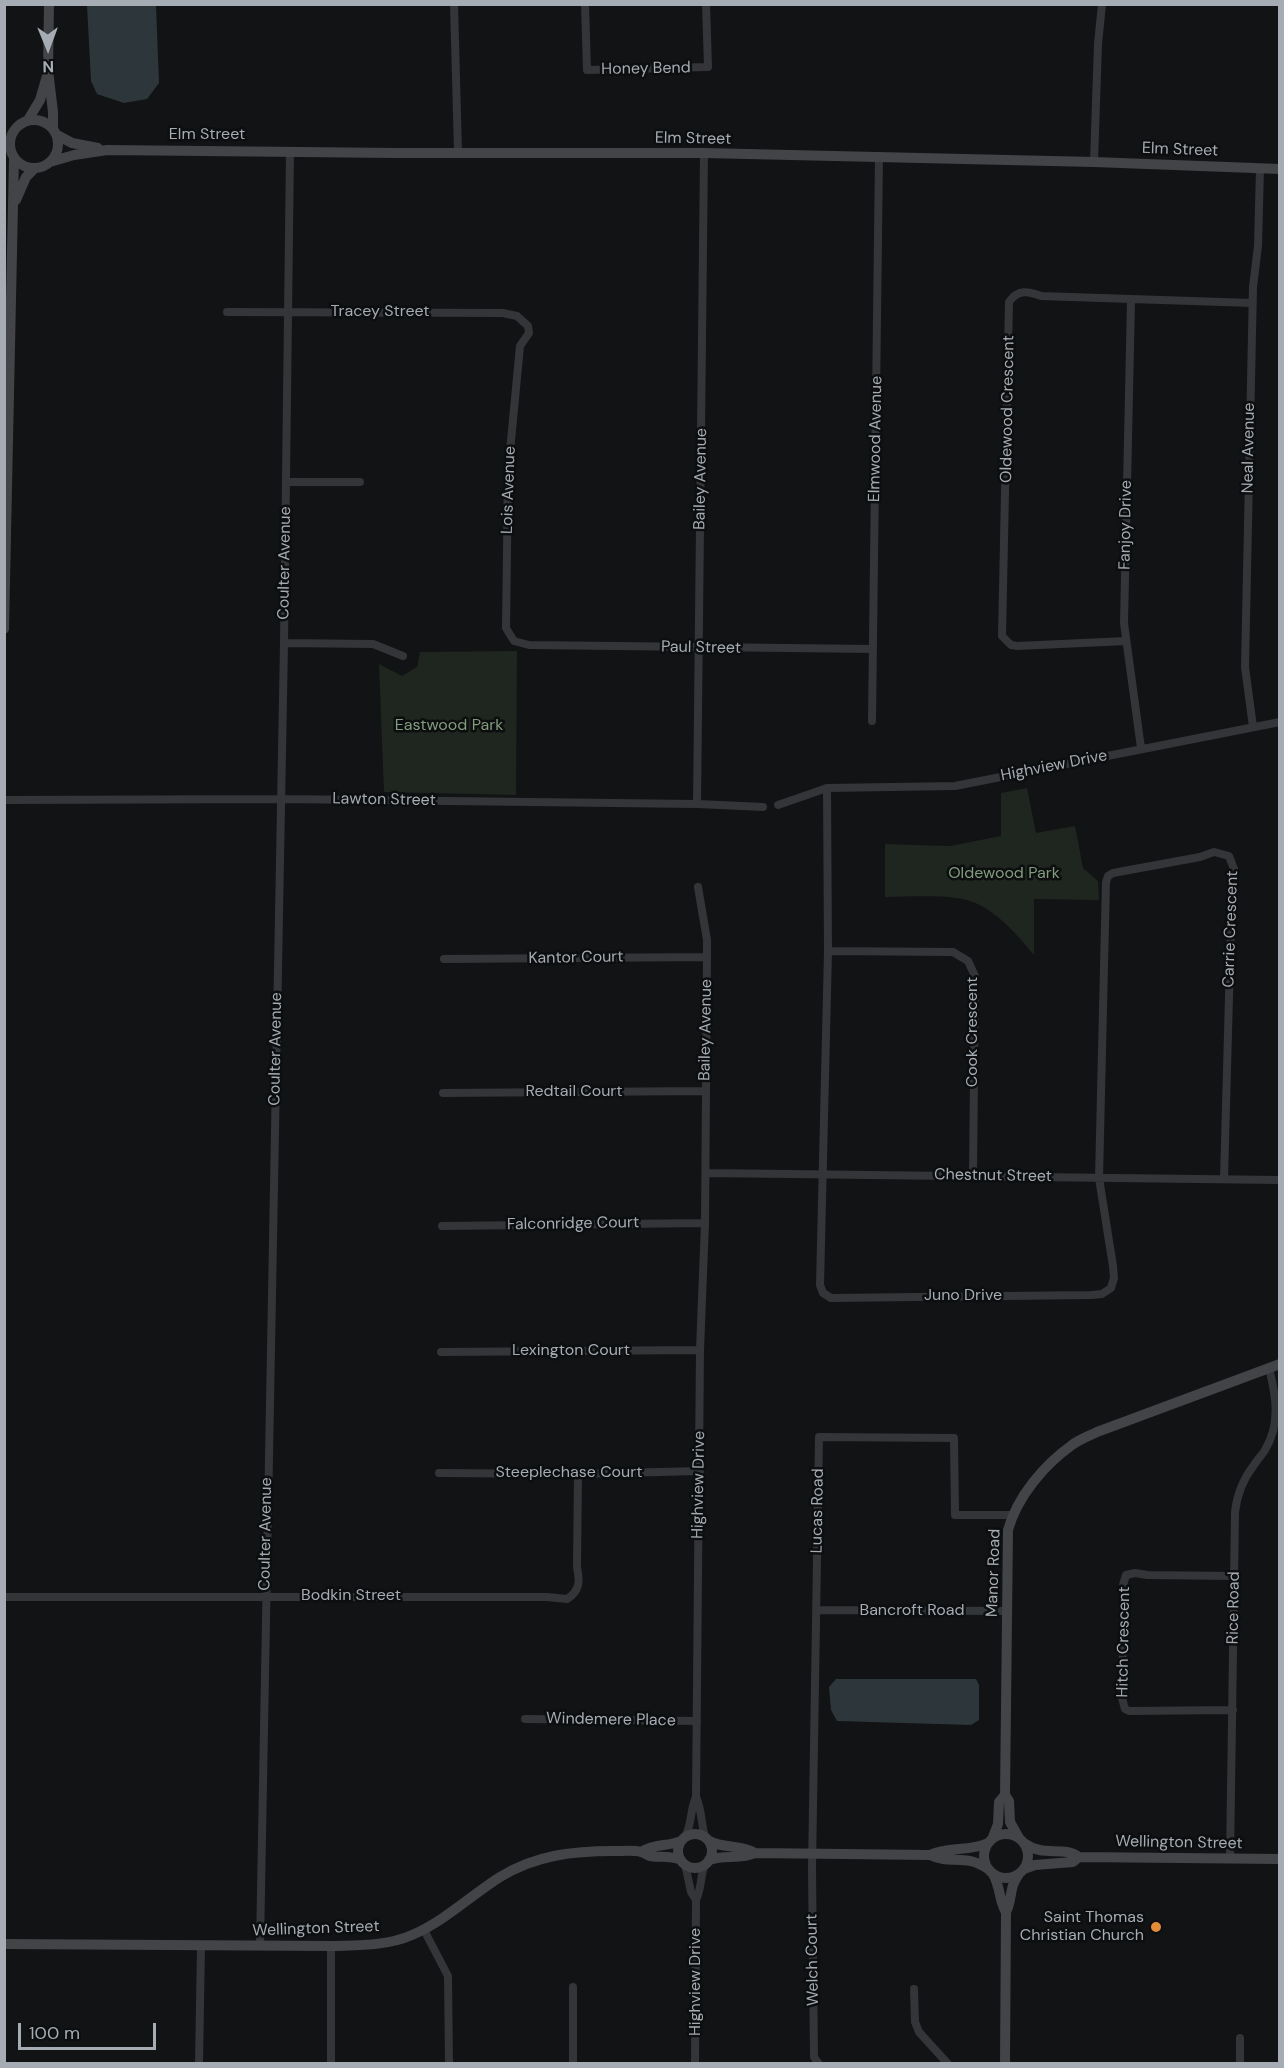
<!DOCTYPE html>
<style>
body{margin:0}
#map{position:relative;width:1284px;height:2068px;overflow:hidden;background:#121314;font-family:"DM Sans",sans-serif}
canvas{display:block}
.frame{position:absolute;inset:0;border:6px solid #a5acb3;pointer-events:none}
.north{position:absolute;left:18px;top:18px;width:60px;height:60px;-webkit-text-stroke:4px #0d0e0f;paint-order:stroke;rotate:179deg;font-size:16px;font-weight:700;line-height:24px;text-align:center;color:#a5acb3}
.north::after{content:'';display:block;margin:auto;width:21px;height:27px;background:#a5acb3;clip-path:polygon(50% 0,100% 100%,50% 72%,0 100%)}
.scale{position:absolute;left:18px;top:2023px;width:138px;height:27px;box-sizing:border-box;border:3px solid #a5acb3;border-top:0;padding-left:8px;font-size:18px;line-height:21px;white-space:nowrap;color:#a5acb3;-webkit-text-stroke:4px #0d0e0f;paint-order:stroke}
</style>
<div id="map">
<canvas width="1284" height="2068"></canvas>
<div class="frame"></div>
<div class="north">N</div>
<div class="scale">100 m</div>
</div>
<script>
const c = document.querySelector('canvas').getContext('2d');
c.lineJoin = 'round';
function paint(path, color) { c.fillStyle = color; c.fill(path, 'evenodd'); }
function trace(path, color, width, dash) { c.strokeStyle = color; c.lineWidth = width; c.lineCap = dash ? 'butt' : 'round'; c.setLineDash(dash || []); c.stroke(path); }
function write(font, color, halo, rows, align = 'center') {
  c.font = font + ' "DM Sans",sans-serif'; c.lineWidth = 5; c.setLineDash([]); c.textBaseline = 'middle'; c.strokeStyle = halo; c.fillStyle = color; for (const [text, x, y, turn = 0] of rows) {
    c.save(); c.translate(x, y); c.rotate((+turn || 0) * Math.PI / 180); c.textAlign = isNaN(turn) ? turn : align; if (halo) c.strokeText(text, 0, 0); c.fillText(text, 0, 0); c.restore();
  }
}
const green = new Path2D(`
 M517,651L516,795L384,792L379,664L402,676L417,667L420,652Z
 M1027,788L1036,833L1075,826L1083,868L1098,881L1099,900L1034,899V955C1014,931 989,901 956,898C933,895 908,897 885,897V844L950,846L1001,836V793Z`);
const water = new Path2D(`
 M87,5H156L159,83L147,99L124,103L97,94L91,81Z
 M836,1679H976L979,1685V1720L971,1725L837,1721L831,1710L829,1687Z`);
const street = new Path2D(`
 M454,4L458,152
 M585,4L587,70L708,67L706,4
 M1094,162L1098,44L1102,4
 M1131,301L1124,623L1141,748
 M227,312L503,313L517,316L528,326L529,333L520,346L508,472L506,628L514,641L529,645L873,649
 M286,482H360
 M1126,641L1017,646L1011,645L1002,636L1009,302C1018,289 1028,291 1041,296L1252,303
 M284,643L373,644L403,656
 M872,721L879,156
 M1253,727L1245,667L1253,287L1258,246L1260,168
 M4,800L282,799L697,804L763,807
 M697,804L704,153
 M778,805L827,788
 M828,951L953,952L968,961L975,976L973,1175
 M444,959L707,957
 M443,1093L705,1091
 M706,1173L1280,1180
 M1224,1179L1232,887L1234,869L1229,856L1214,852L1200,857L1113,873L1108,876L1106,882L1099,1178L1113,1266L1114,1278L1111,1288L1102,1294L1092,1295L831,1298L823,1293L820,1285L828,951L827,788L955,786L1280,722
 M442,1226L705,1223
 M441,1352L700,1350
 M439,1473L578,1474L700,1471
 M4,1597H547L567,1599C580,1591 580,1581 577,1567L578,1474
 M817,1610L1007,1611
 M1233,1710L1129,1711L1125,1709L1122,1698L1124,1597L1123,1585L1126,1575L1135,1573L1147,1575L1234,1576
 M525,1719L697,1721
 M696,1797C702,1810 701,1823 705,1837
 M685,1837C692,1824 690,1810 696,1797L700,1350L705,1223L707,957V940L698,887
 M1230,1859L1235,1512C1237,1495 1243,1479 1254,1465C1257,1460 1262,1455 1265,1450C1281,1424 1276,1396 1269,1368
 M685,1864L691,1892L696,1900
 M424,1930L448,1976L449,2064
 M260,1946L284,643L290,151
 M914,1989L915,2022L919,2032L948,2064
 M1240,2038V2064
 M199,2064L201,1946
 M331,2064V1946
 M573,2064V1987
 M695,2064L696,1900C702,1888 700,1876 705,1864
 M819,2064L814,2057L812,1868L819,1437L954,1438L955,1515H1012`);
const secondary = new Path2D(`
 M49,4L48,70L53,112V129
 M10 144a24 24 0 1 1 48 0a24 24 0 1 1-48 0Z
 M28,120L40,100L47,76
 M57,135L72,143L98,148
 M50,162L74,155L107,150L395,153H704L1094,162L1280,169
 M16,200L26,177L35,168
 M4,629L14,158
 M1005,1795L1009,1801L1010,1822L1019,1838
 M984 1856a22 22 0 1 1 44 0a22 22 0 1 1-44 0Z
 M678 1851a17 17 0 1 1 34 0a17 17 0 1 1-34 0Z
 M993,1837L998,1824L999,1802L1005,1795L1008,1530C1017,1497 1044,1465 1072,1445C1080,1439 1089,1436 1097,1432L1280,1364
 M709,1841C724,1849 740,1844 755,1853
 M1024,1843C1044,1858 1063,1845 1079,1857L1280,1859
 M641,1852C655,1843 667,1847 681,1841
 M930,1855C948,1846 969,1852 988,1843
 M709,1860C724,1854 740,1860 755,1853L930,1855C951,1865 966,1853 988,1869
 M1024,1869L1035,1865L1073,1862L1079,1857
 M993,1874C1001,1888 999,1902 1006,1912
 M4,1944L331,1946C359,1945 387,1946 412,1935C445,1921 470,1896 500,1877C536,1855 573,1851 614,1851C623,1851 633,1850 642,1852C644,1853 647,1855 650,1856C661,1858 669,1855 681,1860
 M1005,2064L1006,1912C1013,1899 1008,1889 1019,1874`);
const markers = [
 [1156,1927,6,"#e38d3b"]
];
const streetNames = [
 ["Honey Bend",646,69,-1],
 ["Elm Street",207,135],
 ["Elm Street",693,139,1],
 ["Elm Street",1180,150,2],
 ["Tracey Street",380,312],
 ["Oldewood Crescent",1008,409,-89],
 ["Elmwood Avenue",876,439,-89],
 ["Neal Avenue",1249,448,-89],
 ["Bailey Avenue",701,479,-89],
 ["Lois Avenue",509,490,-88],
 ["Fanjoy Drive",1126,525,-89],
 ["Coulter Avenue",285,563,-89],
 ["Paul Street",701,648,1],
 ["Highview Drive",1054,766,-11],
 ["Lawton Street",384,800,1],
 ["Carrie Crescent",1231,929,-88],
 ["Kantor Court",576,958,-1],
 ["Bailey Avenue",706,1030,-89],
 ["Cook Crescent",973,1032,-90],
 ["Coulter Avenue",276,1049,-89],
 ["Redtail Court",574,1092],
 ["Chestnut Street",993,1176,1],
 ["Falconridge Court",573,1224,-1],
 ["Juno Drive",963,1296],
 ["Lexington Court",571,1351],
 ["Steeplechase Court",569,1473],
 ["Highview Drive",699,1485,-89],
 ["Lucas Road",818,1511,-89],
 ["Coulter Avenue",266,1534,-89],
 ["Manor Road",994,1573,-88],
 ["Bodkin Street",351,1596],
 ["Rice Road",1234,1608,-89],
 ["Bancroft Road",912,1611],
 ["Hitch Crescent",1124,1642,-89],
 ["Windemere Place",611,1720,1],
 ["Wellington Street",1179,1843,1],
 ["Wellington Street",316,1929,-2],
 ["Welch Court",813,1960,-91],
 ["Highview Drive",696,1982,-90]
];
const parkNames = [
 ["Eastwood Park",449,726],
 ["Oldewood Park",1004,874]
];
const poiNames = [
 ["Saint Thomas",1144,1918],
 ["Christian Church",1144,1936]
];
paint(green, '#1f261f');
paint(water, '#2d373b');
trace(street, '#343538', 8);
trace(secondary, '#424448', 10);
for (const [x, y, r, color] of markers) { const dot = new Path2D(); dot.arc(x, y, r, 0, 2 * Math.PI); c.fillStyle = color; c.fill(dot); trace(dot, '#0d0e0f', 2); }
write('16px', '#a5acb3', '#0d0e0f', streetNames);
write('16px', '#819d7d', '#0d0e0f', parkNames);
write('16px', '#a5acb3', '#0d0e0f', poiNames, 'right');
</script>
